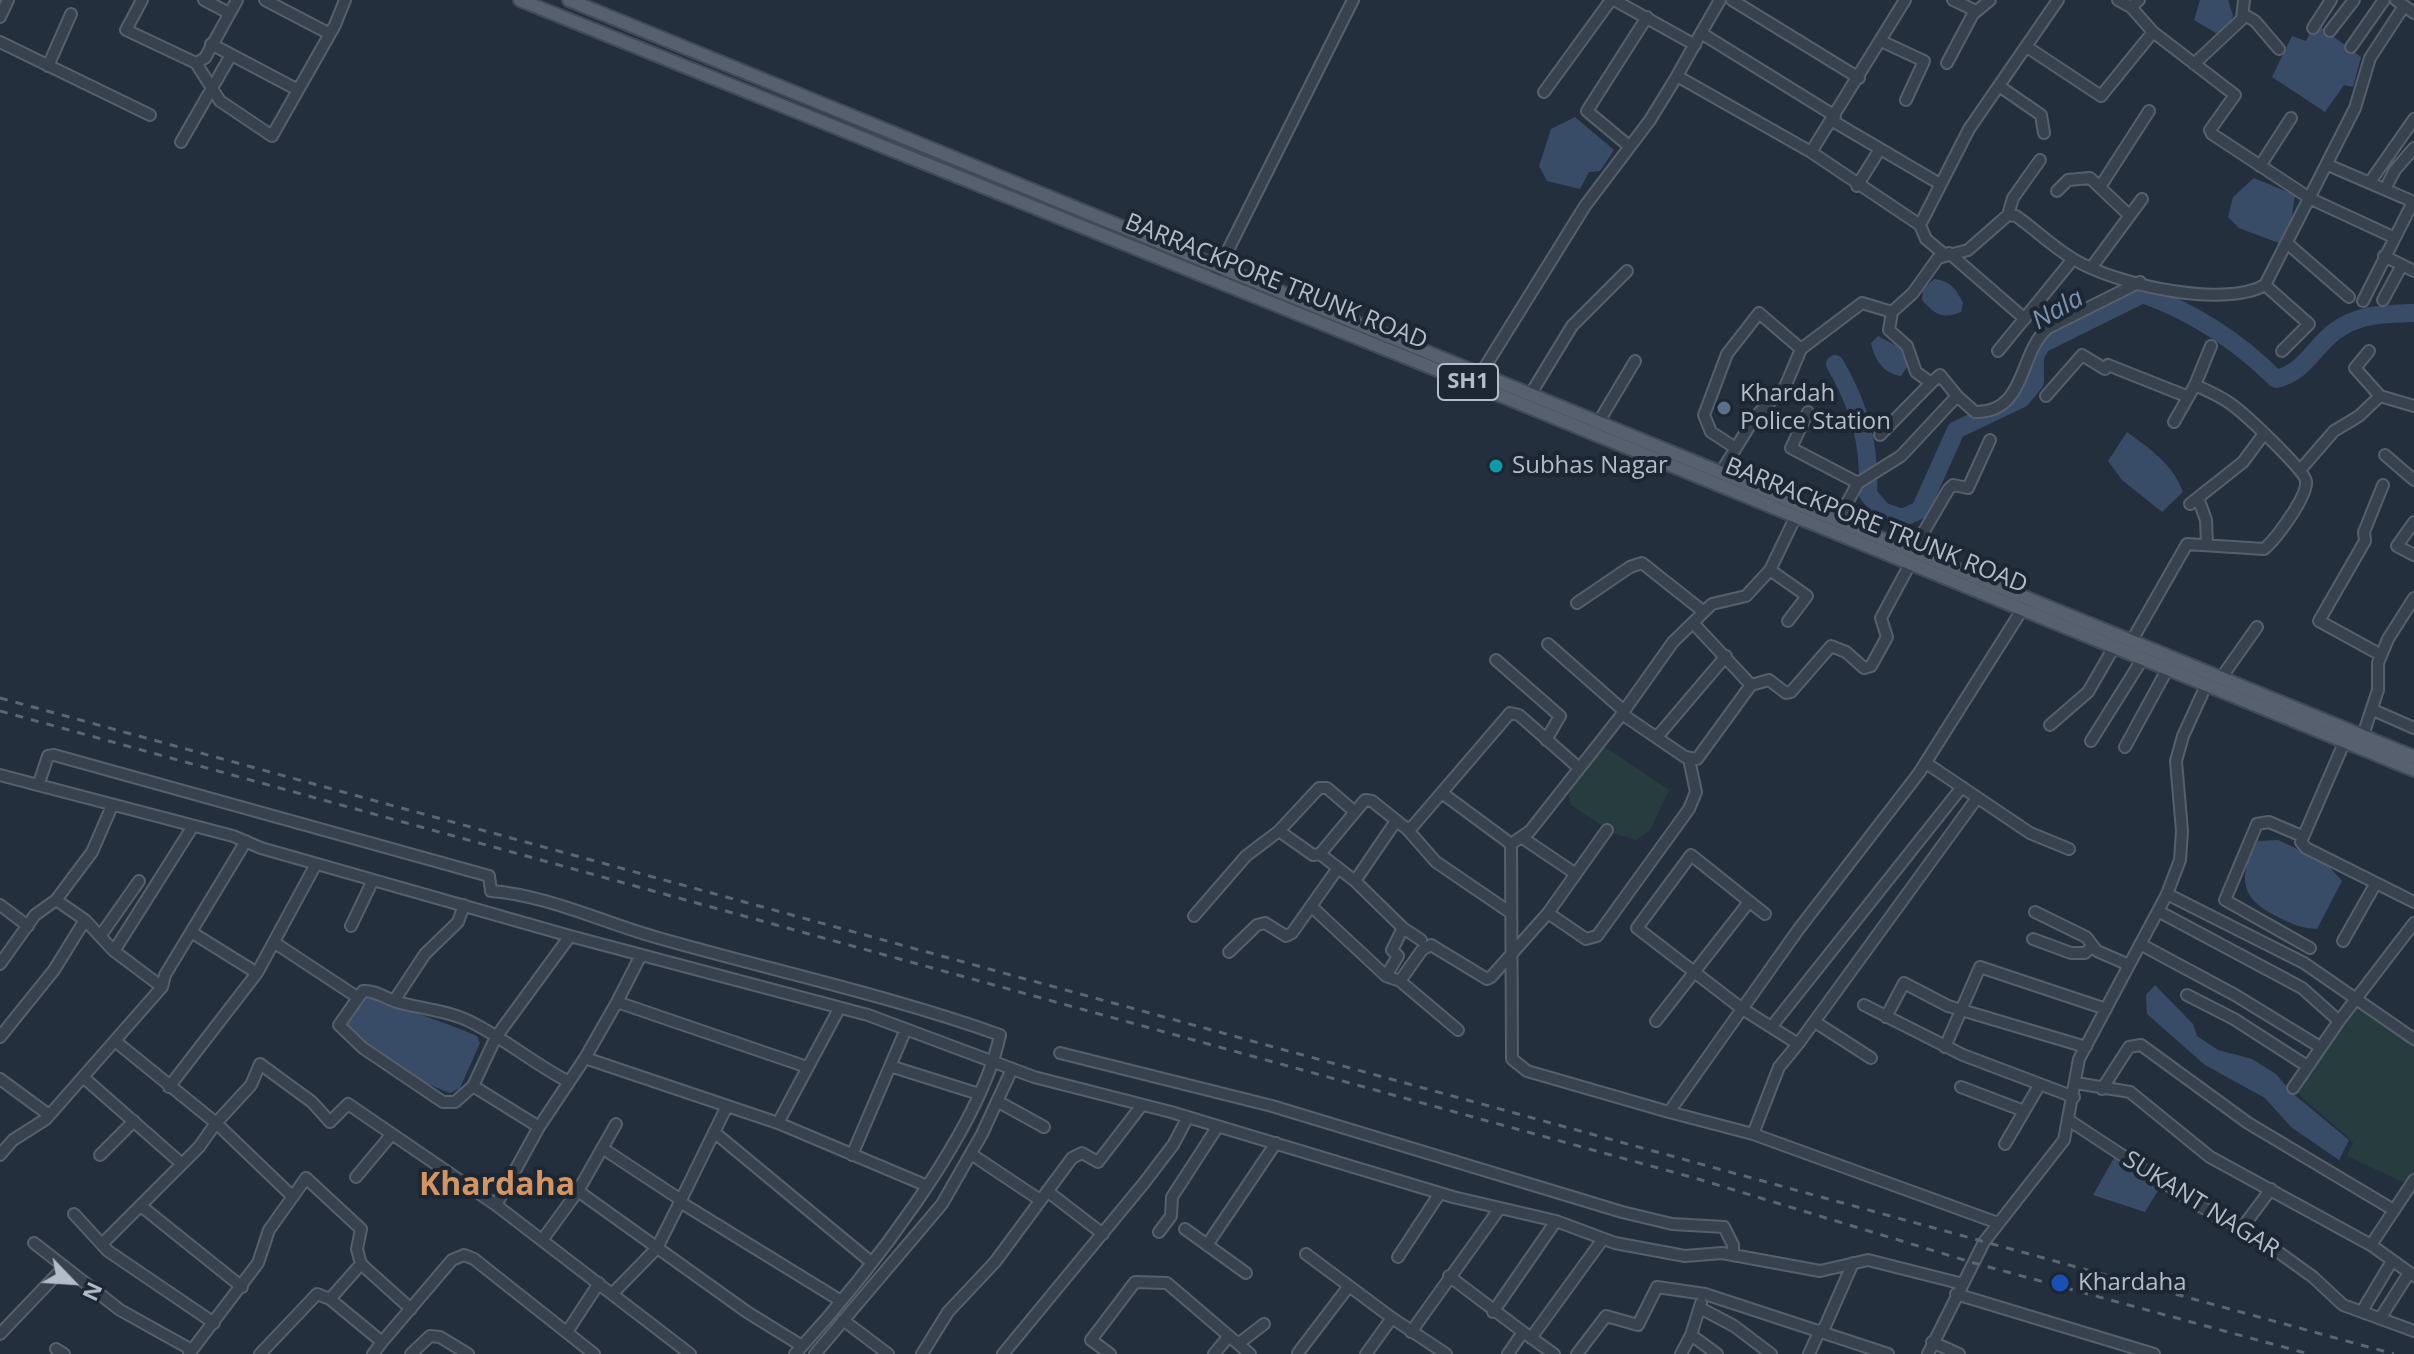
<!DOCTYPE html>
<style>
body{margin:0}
#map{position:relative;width:2414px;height:1354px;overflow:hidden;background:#242f3e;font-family:"Open Sans",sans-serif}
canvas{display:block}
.north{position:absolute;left:32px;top:1242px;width:80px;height:80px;-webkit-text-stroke:6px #1d2633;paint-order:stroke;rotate:115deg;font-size:22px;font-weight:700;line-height:32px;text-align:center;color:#b4bcc9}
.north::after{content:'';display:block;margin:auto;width:28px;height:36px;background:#b4bcc9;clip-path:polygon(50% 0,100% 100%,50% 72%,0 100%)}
</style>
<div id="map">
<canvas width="2414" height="1354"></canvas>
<div class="north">N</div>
</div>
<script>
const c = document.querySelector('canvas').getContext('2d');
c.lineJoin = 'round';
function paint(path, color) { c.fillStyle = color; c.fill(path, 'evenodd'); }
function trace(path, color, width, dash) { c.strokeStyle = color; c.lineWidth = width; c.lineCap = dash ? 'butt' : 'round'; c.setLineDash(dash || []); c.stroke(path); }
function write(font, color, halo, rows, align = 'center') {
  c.font = font + ' "Open Sans",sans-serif'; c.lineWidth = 8; c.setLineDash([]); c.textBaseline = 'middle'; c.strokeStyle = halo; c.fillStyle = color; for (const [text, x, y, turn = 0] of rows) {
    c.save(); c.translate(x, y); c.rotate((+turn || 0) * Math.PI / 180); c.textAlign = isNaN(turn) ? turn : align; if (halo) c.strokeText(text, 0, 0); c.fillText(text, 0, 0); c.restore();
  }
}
const green = new Path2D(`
 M1599,743L1669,790L1650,830L1636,840L1613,833L1571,805L1569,794Z
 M2356,1003L2414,1043V1174L2407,1184L2347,1156L2353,1142L2294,1090Z`);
const water = new Path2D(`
 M2200,0H2228L2233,16L2227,28L2216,33L2194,20Z
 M2315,23L2361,57L2353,87L2344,85L2325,112L2272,77L2292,36L2306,41Z
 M1575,117L1614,150L1600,171L1589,172L1580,189L1547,181L1539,166L1551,129Z
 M2254,178L2295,195L2291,222L2279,243L2239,228L2228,217L2233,197Z
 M1934,279C1950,281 1956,288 1963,303L1961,312C1943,320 1934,314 1922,300L1923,289Z
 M1878,336L1908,352L1907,367L1901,376C1884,374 1874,359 1871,343Z
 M2127,432C2150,449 2173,464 2183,492L2162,512L2122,480L2108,461Z
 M2278,840L2325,862L2342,881L2317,929C2301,928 2291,924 2276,916C2239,898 2238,875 2258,841Z
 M2155,985L2193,1024L2197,1036L2218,1050L2252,1059L2276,1074L2291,1092L2349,1140L2339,1160L2291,1127L2265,1098L2205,1065L2147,1014L2146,995Z
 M369,993C405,1011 440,1020 477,1036L480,1043L460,1088L450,1093C412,1079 374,1055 344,1026L351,1006Z
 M2114,1158L2160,1187L2145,1212L2093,1195Z`);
const river = new Path2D(`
 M1835,364C1860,407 1870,444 1868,494L1882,511L1902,518L1920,510L1956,430L2021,399L2035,382V356L2042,344L2143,294C2195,313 2237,340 2276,379C2304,373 2313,348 2334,332C2359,313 2385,314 2414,313`);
const minor = new Path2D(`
 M142,0L126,30L196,63L205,58L237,0
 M204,0L229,13
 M265,0L330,34
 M1614,0L1695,45
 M1732,0L1859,78
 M1953,0L1976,11
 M2118,0L2131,7L2139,0
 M2396,0L2414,13
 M2131,7L2153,32L2235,95L2210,130L2212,134L2311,199L2393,237
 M2243,14L2255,21L2279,49
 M0,17L8,0
 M2313,28L2331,0
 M2330,31L2354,0
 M1701,33L1720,0
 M1881,41L1924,61L1906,100
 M0,42L150,115
 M211,44L298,90
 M2027,47L2101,96L2153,32
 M2351,47L2384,0
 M196,63L220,101L272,136L335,25L345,0
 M1947,63L1973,14L1990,0
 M2194,64L2242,19L2244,0
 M48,66L71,14
 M1677,76L1701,33L1835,116
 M1999,86L2041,115L2044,133
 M1544,92L1611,0
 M1831,120L1940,184
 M181,142L231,55
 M1629,146L1587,111L1647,17
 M1811,152L1905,0
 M2328,165L2414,202
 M2260,166L2291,118
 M2370,182L2414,119
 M1857,186L1880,149
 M2100,187L2149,111
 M2385,189L2395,170L2414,148
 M2057,191L2068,180L2090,178L2129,215
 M2008,215L2013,198L2040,160
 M1920,225L1926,239L1945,255
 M2288,244L2349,297
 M1949,253L2025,319
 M2384,256L2414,271
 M2091,268L2142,199
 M1216,274L1353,0
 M2265,285L2309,324L2282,351
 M2383,300L2402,265
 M2363,301L2413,202
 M1998,351L2073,259
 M2369,351L2355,368L2380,396L2414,406
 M1480,375L1585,206L1650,120L1677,76L1811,152L1920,225L1969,129L2058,0
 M2195,385L2211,346
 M1530,395L1572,326L1627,271
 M1957,396L1975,412C2027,413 2018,353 2048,328L2140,282
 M2046,396L2082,355L2105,369L2108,365L2186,396
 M1808,412L1791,448L1858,483L1837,521
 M1598,423L1635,361
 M1880,435L1931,383
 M1734,447L1711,432L1704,415L1727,354L1759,313L1801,349
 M2385,455L2414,480
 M2301,469L2334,431L2359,416L2380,396
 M1718,477L1755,417L1785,387L1801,349L1862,303L1892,312L1913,293L1938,258L1968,250L2008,215L2016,216C2036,230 2054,248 2075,260C2115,284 2223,309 2265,285L2355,108L2370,58L2404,6
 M1858,483L1901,456L1957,396L1940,375L1931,383L1916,372L1907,346L1889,330L1892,312
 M2198,498L2206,520L2207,544
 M2190,504L2243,462L2263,435
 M2414,522L2397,546L2414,555
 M1912,552L1948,490L1953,485L1968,488L1990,440
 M1770,570L1807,596L1788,621
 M1577,603L1630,567L1642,563L1704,612
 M2131,642L2187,544L2264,549C2276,539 2308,496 2306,481C2304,469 2241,410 2228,402C2218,395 2206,390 2195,385L2174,422
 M1548,644L1624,711
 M2381,655L2319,621L2365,541L2364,532L2383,485
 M1496,660L1560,716L1546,740
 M2221,678L2257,627
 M1751,685L1769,680L1786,693L1791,692L1831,646L1846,652L1864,668L1871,666L1887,637L1881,618L1910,564
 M2373,710L2414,728
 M1622,714L1685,757L1697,759L1751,685L1693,623
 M2050,725L2088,692L2114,647
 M2363,735L2378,690V663L2388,639L2414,598
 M1657,737L1726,656
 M2091,741L2143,658
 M2344,743L2301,842L2306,848L2414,902
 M2125,747L2168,668
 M1926,763L2030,833L2069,849
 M0,775L233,836L261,848L570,936L868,1015L1034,1077L1171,1112L1453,1197L1556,1221L1615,1243L1685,1256L1722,1253L1820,1271L1868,1260L1963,1284
 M39,783L48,756L54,755L489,876L491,891C546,895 602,922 655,937C770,970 888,995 1000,1035C979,1134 864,1279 795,1354
 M1442,793L1511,844L1530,831L1619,718L1673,642L1712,604L1746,596L1770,570L1796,516
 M1407,829L1436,862L1511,913
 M1279,831L1313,855L1320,854L1365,800L1372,801L1407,829L1413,826L1510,713L1519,715L1579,768
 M2302,836L2269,822L2257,824L2225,900L2310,948
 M1521,837L1576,874
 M1511,844L1512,1059L1527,1071L1669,1112L1798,930L1919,773L2025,605
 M1320,854L1355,881L1403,928
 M1355,881L1396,821
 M2167,894L2304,963L2414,1039
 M56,900L92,852L112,806
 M0,905L28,926
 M1312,907L1386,976L1400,981L1458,1030
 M2158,911L2302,988L2339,1021
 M2035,912L2086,937L2097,951L2129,965
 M1548,913L1586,939L1597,936L1689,809L1696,792L1689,759
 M1765,914L1691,855L1637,928L1741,1008L1798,1044L1977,798
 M1194,916L1246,856L1279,831L1319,788H1327L1355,812
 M351,926L373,880
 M191,932L257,973
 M101,935L139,881
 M2033,939L2071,953H2085L2092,947
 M2343,941L2376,883
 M275,943L357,997
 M2140,944L2235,995L2320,1047
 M114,951L193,826
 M1229,952L1257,925L1265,923L1286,936L1292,933L1338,868
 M0,964L35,915L56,900L85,920L114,951L162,987
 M1386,976L1398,956L1392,950L1403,928L1421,940
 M1400,981L1422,950L1431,945L1487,979L1491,977L1548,913L1607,830
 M2187,995L2234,1019L2307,1066
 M394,1001L425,954L458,922L464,905
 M617,1002L641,955
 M1864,1005L1963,1055L2074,1097
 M1886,1017L1904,983L1948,1006L2086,1047
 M1656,1021L1749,902
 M1815,1022L1871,1058
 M1772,1026L1962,787
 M0,1037L54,970L85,920
 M115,1041L216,1123L251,1085L260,1064L312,1102L330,1122L348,1104L496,1205L539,1127L585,1058L778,1123L925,1185
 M1945,1047L1980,967L2106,1009
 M1060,1053L1272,1106L1622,1212L1672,1224L1724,1227L1733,1245V1255
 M585,1058L617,1002L807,1067
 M890,1066L979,1094
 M83,1077L182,1164
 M0,1079L49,1115
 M569,1082C534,1064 504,1038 469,1021C446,1010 421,1009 397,1002C385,998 375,990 363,991L339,1025L363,1048L443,1102H455L473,1086L496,1037L570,936
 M2076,1083L2130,1092L2210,1157L2371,1245L2414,1276
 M473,1086L539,1127
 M169,1087L257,973L316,864
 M1961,1087L2024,1111
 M2293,1088L2339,1021L2414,923
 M2102,1089L2129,1047L2141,1045L2248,1123L2392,1209
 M997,1101L1044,1127
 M1669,1112L1753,1134L1998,1223
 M2070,1121L2198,1205L2256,1236L2313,1277L2343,1305L2414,1331
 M778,1123L839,1009
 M714,1132L871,1262
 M1753,1134L1779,1067L1798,1044
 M2005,1144L2040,1084
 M602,1148L681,1200
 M971,1154L1040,1200
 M0,1155L13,1140L46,1119L162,987L165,975L246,841
 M100,1155L134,1121
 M852,1155L906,1029
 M356,1177L392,1134
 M578,1191L747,1312L802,1346
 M1047,1191L1103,1234
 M680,1202L727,1106
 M496,1205L690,1354
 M141,1206L242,1287
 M74,1214L108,1251L214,1323
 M2242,1228L2271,1189
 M1185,1229L1246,1273
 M1159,1232L1171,1216L1172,1197L1218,1126
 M543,1239L578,1191L616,1124
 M34,1243L120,1310L192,1350
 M102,1244L199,1147L216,1123L292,1196
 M1207,1245L1276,1143
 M2371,1245L2414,1180
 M1306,1254L1392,1318
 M1398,1257L1440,1193
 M361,1264L411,1309
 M1449,1276L1523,1332
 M613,1293L657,1248L680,1202L841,1301
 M1956,1294L2154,1354
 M1700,1308L1734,1326L1771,1354
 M2362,1311L2392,1261
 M1493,1312L1556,1221
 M2381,1317L2409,1273
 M843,1320L888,1354
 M1823,1331L1853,1263
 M567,1332L599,1283
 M1411,1332L1500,1208
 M0,1334L64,1267
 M1691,1335L1701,1303
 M1531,1338L1603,1239
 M1932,1342L1959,1354
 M1238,1344L1264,1324
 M56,1349L64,1354
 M1298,1353L1349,1286
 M189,1354L258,1263L269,1230L306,1178L361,1229L357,1249L361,1264L330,1299
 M260,1354L317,1294L330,1299L382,1342L452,1260L464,1255L474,1259L594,1354
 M373,1354L382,1342
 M411,1354L430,1336L440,1337L468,1354
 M815,1354L942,1204L982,1134L1012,1069
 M922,1354L948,1312L995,1262L1072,1158L1082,1153L1098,1162L1142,1105
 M1003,1354L1144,1183L1173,1145L1188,1117
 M1110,1354L1091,1340L1135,1282L1167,1283L1250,1354
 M1214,1354L1229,1336
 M1366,1354L1392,1318L1446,1354
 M1508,1354L1523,1332L1554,1354
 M1577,1354L1606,1316L1638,1325L1657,1287L1705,1294L1888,1354
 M1681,1354L1691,1335L1717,1354
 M1809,1354L1820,1330
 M1928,1354L1984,1242L2064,1140L2079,1059L2167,894L2180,860L2182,831L2176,761L2183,736L2209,679`);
const major = new Path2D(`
 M520,0L1497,394L2414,770
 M569,0L2414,757`);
const rail = new Path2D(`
 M0,698L2394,1354
 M0,711L1698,1179L1974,1263L2309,1354`);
const markers = [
 [1724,408,8,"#5c6f8a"],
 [1496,466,8,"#0f9aa8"],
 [2060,1283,10,"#1a4fb4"]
];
const shields = [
 [1468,382,60]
];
const shieldNames = [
 ["SH1",1468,382]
];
const streetNames = [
 ["BARRACKPORE TRUNK ROAD",1276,282,22],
 ["BARRACKPORE TRUNK ROAD",1876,526,22],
 ["SUKANT NAGAR",2201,1205,32]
];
const poiNames = [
 ["Khardah",1740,394],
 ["Police Station",1740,422],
 ["Subhas Nagar",1512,466],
 ["Khardaha",2078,1283]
];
const waterNames = [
 ["Nala",2058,310,-30]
];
const districtNames = [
 ["Khardaha",497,1186]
];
paint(green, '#263c3f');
paint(water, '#394c67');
trace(river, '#394c67', 18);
trace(minor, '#565f6c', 14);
trace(major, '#414a57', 16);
trace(minor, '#38414e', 10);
trace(major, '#56606e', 12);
trace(rail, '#5a6575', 3, [8, 8]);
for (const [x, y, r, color] of markers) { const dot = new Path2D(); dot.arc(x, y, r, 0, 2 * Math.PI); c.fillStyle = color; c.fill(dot); trace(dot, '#1d2633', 3); }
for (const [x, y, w] of shields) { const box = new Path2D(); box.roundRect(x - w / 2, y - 18, w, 36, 6); c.fillStyle = '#1d2633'; c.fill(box); trace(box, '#b4bcc9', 2); }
write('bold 22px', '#b4bcc9', null, shieldNames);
write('24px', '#b4bcc9', '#1d2633', streetNames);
write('24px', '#b4bcc9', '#1d2633', poiNames, 'left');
write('italic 26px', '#7c92b1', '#1d2633', waterNames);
write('bold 32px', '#d59563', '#1d2633', districtNames);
</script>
